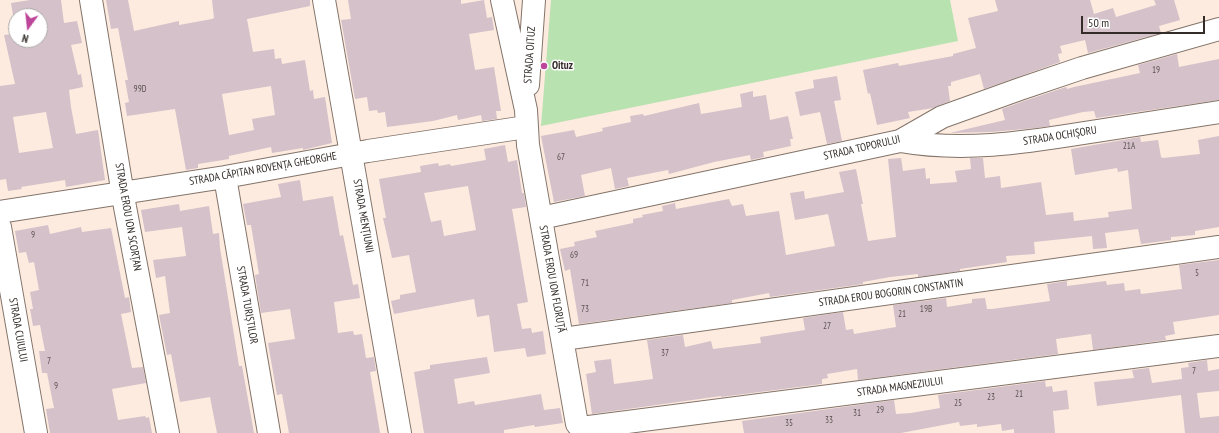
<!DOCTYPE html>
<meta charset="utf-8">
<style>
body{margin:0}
#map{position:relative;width:1219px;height:433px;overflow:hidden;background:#fdebe0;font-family:"PT Sans Narrow",sans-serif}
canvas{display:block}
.north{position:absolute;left:8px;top:8px;width:40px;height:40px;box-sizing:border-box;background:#fff;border:1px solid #adaba9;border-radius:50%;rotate:195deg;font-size:11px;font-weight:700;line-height:16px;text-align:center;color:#332c28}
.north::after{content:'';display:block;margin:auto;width:14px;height:18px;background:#bd459a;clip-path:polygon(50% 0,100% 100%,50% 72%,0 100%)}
.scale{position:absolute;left:1081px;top:16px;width:124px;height:18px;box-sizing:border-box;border:2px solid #332c28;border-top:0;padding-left:5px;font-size:12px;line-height:14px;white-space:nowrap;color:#332c28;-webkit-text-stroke:3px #fff;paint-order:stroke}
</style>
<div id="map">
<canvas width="1219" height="433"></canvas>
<div class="north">N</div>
<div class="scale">50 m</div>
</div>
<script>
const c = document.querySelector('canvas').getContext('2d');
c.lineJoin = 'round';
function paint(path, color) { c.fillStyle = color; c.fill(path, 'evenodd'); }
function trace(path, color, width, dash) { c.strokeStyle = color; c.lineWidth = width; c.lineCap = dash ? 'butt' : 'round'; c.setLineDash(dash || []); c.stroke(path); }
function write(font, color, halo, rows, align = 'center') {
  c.font = font + ' "PT Sans Narrow",sans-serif'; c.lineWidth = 3; c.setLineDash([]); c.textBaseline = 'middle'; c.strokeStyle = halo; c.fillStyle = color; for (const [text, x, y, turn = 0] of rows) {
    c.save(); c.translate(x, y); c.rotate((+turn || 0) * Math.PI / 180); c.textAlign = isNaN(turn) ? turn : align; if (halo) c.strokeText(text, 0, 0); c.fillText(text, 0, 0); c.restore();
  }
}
const green = new Path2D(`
 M551,0H950L958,41L541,126Z`);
const building = new Path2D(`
 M30,0H61L64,23L77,21L82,43L71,45L78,75L81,74L83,87L69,90L71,107L76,134L98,130L105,180L66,187L65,180L21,187L22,189L8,191L6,179L0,180V86L15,84L4,35L12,34L11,28L15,27L11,3ZM16,16H40V40H16ZM46,112L53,148L19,153L13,117Z
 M106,0H128L134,31L179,21V25L212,19L214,18L212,0H310V6L247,19L253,52L274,49L275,59L281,58L282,64L305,60L310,91L313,90L314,99L325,97L332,143L303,150V148L272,153L271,147L229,156V159L198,164V168L186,170L175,109L127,116L125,103L129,102L125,80H128L118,28L111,29ZM271,86L275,115L252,119L254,130L229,135L222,94Z
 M348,0H461V4L484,0L487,18L492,17L494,30L469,34L475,70L494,67L501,111H496L497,119L482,121L481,115L458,120L457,115L433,121L387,127L385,112L378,113L377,110L369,111L367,97L355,99L341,20L351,19Z
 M995,0H1090L1094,14L1113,8L1116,17L1156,5L1154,0H1174L1180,20L1159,26L1161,33L1088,53L1085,40L1060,46L1062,53L1058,54L1060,62L984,89L980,74L951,82V86H948L950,101L933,108L908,112L910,118L877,125L870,93L868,94L863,70L898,63L899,66L953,56V54L976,48L968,18L998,11Z
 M1177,54L1179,67L1219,59V100L1096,118L1094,111L1083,112L1049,120L1050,126L1036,128L991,132L950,133L1005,120L1002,109L1024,101L1066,87L1067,89L1074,87L1140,73L1138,65Z
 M837,76L841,100L834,101L842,141L827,144L820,112L800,116L795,92L814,88L813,80Z
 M753,91V97L766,95L770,120L788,116L793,139H790L791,146L763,152L764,157L751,160L750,155L714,162L669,174L668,170L627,178L629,186L615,189L611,168L581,175L585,196L554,202L541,136L574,130L576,137L603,131L602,128L631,122L630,116L643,114L644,116L699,103L701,114L742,107L740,94Z
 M1219,136V227L1195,231V235L1171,237V240L1141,244L1138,229L1105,233L1107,248L1093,249L1092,236L1034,242L1035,254L1006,256L1007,262L960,269V271L918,277V274L890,277L863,282V284L770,297L769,293L732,300V303L579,324L570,269L565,271L560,249L575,246L574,242L597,237L595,231L633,223V219L643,217L642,215L663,211L662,206L675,203L676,209L729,199L732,206L743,204L746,216L779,211L786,255L835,246L828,214L795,220L790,193L804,191L805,199L844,192L839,172L856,169L863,204H861L868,241L896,237L888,159L901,158L903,171L925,168L926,179L930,178V184L957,182L955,171L971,169L970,158H983L985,178L1000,176L1001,188L1041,182L1046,215L1073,212L1074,221L1109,217L1108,212L1132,209L1128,170L1118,172L1117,168L1075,175L1071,149L1140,137L1141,142L1158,140L1161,157L1163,158L1200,154L1198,140Z
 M505,145L508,162L517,160L522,193H524L526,207L512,209L528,302L517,304L522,329L531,328L532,333L543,331L546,354L527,357L525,348L494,352L489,315L477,317L474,299L394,314L391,301L400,299V295L416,292L409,255L392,258L383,218H386L379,179L421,172L420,166L438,163L439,166L450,164L451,166L486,160L484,149ZM468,186L476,230L444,236L441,220L431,222L424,193Z
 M300,180L303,201L333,196L340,236L343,235L353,285L358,284L360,298L334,302L338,333L353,331L354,335L362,334L366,358L374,357L376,371L370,372L380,433H289L282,394L277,395L268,343L295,339L290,309L261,313L255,275L259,274L251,225H247L243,204L281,197L278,184Z
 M179,204L180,211L209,206L213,234L219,233L220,248L239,366H242L254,433H217L210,397L180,402L171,354L167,355L159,315L170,313L165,276L156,278L153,260L186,256L182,227L145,232L141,210Z
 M48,225L50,234L81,227L82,232L111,228L125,298L129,297L131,312L121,314L132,368L143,367L146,383L112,389L118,420L145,416L146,418L149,417L152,433H50L46,409L54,408L47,373H42L39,351H45L40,325L33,326L30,309H33L30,292L39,290L34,262L29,263L26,252L19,253L15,231Z
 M1219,260V315L1173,322L1175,334L1165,336L1166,340L1093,350L1091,334L1056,339L1058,354L858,380L857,369L827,374L828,378L822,379V384L721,397V396L592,414L586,374L596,372L594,361L611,359L614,384L653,379L647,340L683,335L685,347L711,341L713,349L761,343L760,337L805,330L803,318L843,312L846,330L853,329L854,334L896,327L893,305L946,298L947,307L972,303V299L985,298L987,309H992L1050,301L1047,284L1067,281V286L1106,281L1107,285L1124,283L1125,291L1140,289L1141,294L1182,289L1179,265Z
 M487,357L490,373L454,379L458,404L474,401L475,405L541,394L544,410L560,408L563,423L535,427L534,425L504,430V433H424L414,372L430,369V365Z
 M1207,360L1208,371L1219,369V391L1197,393L1200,418L1219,416V433H1185L1181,395L1097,406L1094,382L1134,378L1132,370L1149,368L1152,383L1182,379L1181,368L1189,367L1188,363Z
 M1045,381L1046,387L1052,386L1053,392L1067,390L1069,409L1053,411L1055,433H1014V429L1002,431L1001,424L977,427V424L960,426L959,422L901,433H744L742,421L894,400L896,414L911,413L940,408L938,395Z`);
const minor = new Path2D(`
 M91,0L125,207L168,433
 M324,0L400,433
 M502,0L526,110L528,145L577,424L581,428L1219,346
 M528,85L534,0
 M900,141C963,152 1021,143 1084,133C1129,126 1174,119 1219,112
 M225,177L269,433
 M0,212L225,177L368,151L526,127
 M541,218L900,141L942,117L1020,89L1082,68L1219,29
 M0,227L36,433
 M563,339L1219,247`);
const markers = [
 [544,66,4,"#bd459a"]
];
const numberNames = [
 ["19",1156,70],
 ["99D",140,89],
 ["21A",1129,146],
 ["67",561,157],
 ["9",33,235],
 ["69",574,255],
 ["5",1197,273],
 ["71",585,283],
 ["73",585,309],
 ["19B",926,309],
 ["21",902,314],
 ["27",827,326],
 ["37",665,353],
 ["7",49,361],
 ["7",1194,371],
 ["9",56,386],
 ["21",1019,394],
 ["23",991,397],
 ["25",958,403],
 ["29",880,410],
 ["31",857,413],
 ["33",829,420],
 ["35",789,423]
];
const streetNames = [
 ["STRADA OITUZ",530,55,-86],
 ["STRADA OCHIȘORU",1060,136,-9],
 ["STRADA TOPORULUI",862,148,-13],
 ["STRADA CĂPITAN ROVENȚA GHEORGHE",263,169,-10],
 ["STRADA MENȚIUNII",363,216,80],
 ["STRADA EROU ION SCORȚAN",128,217,80],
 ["STRADA EROU ION FLORUȚĂ",552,279,80],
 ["STRADA EROU BOGORIN CONSTANTIN",891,293,-8],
 ["STRADA TURIȘTILOR",247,305,80],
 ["STRADA CUIULUI",18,330,80],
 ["STRADA MAGNEZIULUI",900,387,-8]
];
const poiNames = [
 ["Oituz",552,66]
];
paint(green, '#b8e2af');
paint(building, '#d4c1c9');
trace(minor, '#83746a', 24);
trace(minor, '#fff', 22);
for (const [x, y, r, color] of markers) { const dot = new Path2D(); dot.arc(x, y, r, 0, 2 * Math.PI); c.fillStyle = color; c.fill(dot); trace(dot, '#fff', 1.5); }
write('9px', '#5b5150', null, numberNames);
write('11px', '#332c28', '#fff', streetNames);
write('bold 11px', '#332c28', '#fff', poiNames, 'left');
</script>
